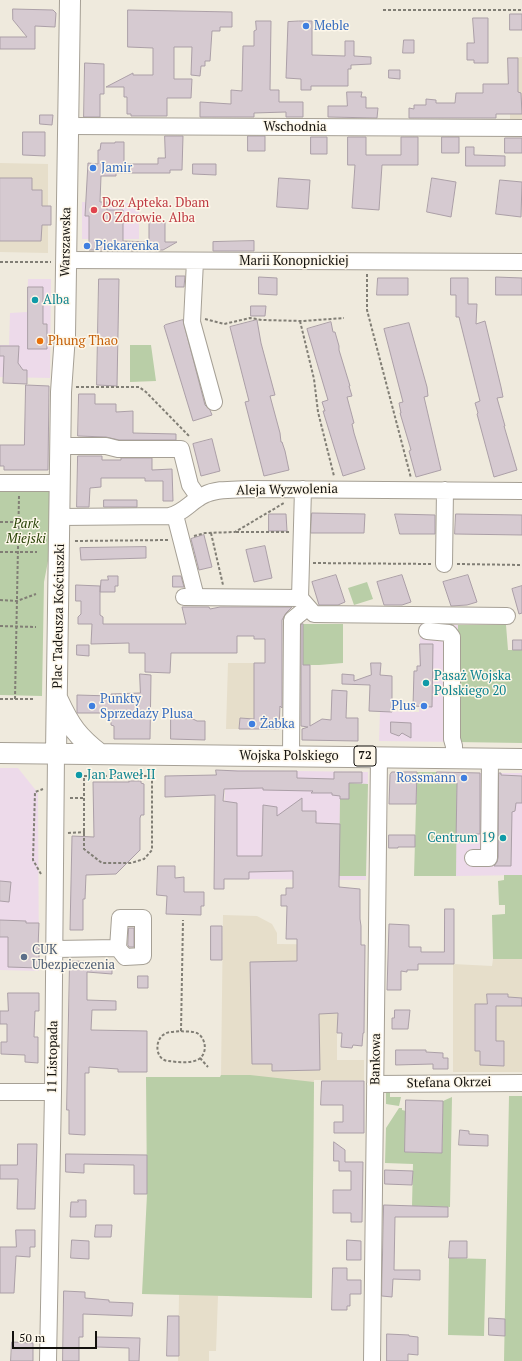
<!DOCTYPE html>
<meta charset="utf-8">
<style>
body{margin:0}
#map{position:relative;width:522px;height:1361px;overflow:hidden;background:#efeadd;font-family:"PT Serif",serif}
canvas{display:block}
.scale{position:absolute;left:12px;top:1331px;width:85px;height:18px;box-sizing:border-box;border:2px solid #13110d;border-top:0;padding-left:5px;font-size:12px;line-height:14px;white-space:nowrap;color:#13110d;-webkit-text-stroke:3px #fdf7ea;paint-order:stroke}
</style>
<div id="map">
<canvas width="522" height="1361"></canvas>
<div class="scale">50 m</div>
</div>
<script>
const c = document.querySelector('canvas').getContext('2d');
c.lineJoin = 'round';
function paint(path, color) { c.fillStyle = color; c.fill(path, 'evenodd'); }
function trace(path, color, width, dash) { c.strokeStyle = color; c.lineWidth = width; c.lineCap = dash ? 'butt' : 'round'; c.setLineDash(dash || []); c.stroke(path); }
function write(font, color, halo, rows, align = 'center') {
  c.font = font + ' "PT Serif",serif'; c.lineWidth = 3; c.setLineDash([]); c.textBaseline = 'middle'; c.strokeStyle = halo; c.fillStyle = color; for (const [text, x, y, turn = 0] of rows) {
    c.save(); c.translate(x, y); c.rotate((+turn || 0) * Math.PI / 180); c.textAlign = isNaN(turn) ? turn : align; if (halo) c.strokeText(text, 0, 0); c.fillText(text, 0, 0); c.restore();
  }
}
const commercial = new Path2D(`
 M82,202L139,203V239H82Z
 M28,279H51L50,378L0,377V345H9L10,313L27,312Z
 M420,624L458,625L456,742L379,741L380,711L419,712Z
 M0,768H18L38,793L39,971L0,970Z
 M225,770L368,772L366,880L224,879Z
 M458,773H522V875L456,876V798Z`);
const built = new Path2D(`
 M507,57H522V120H510V94L508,93Z
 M0,163L48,164V253L0,252Z
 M228,663H265L264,719L240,718L239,729H226Z
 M223,915L257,916L272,924L277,933V944L365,945L364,1033H337V1060H364V1080H314L312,1298L218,1296L216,1351H209V1361H178L179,1295L221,1077Z
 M493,959H522V1072H453V964L492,966Z`);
const green = new Path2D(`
 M130,345H151L156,381L130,382Z
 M0,491L53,492V535L44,582L42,696L0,695Z
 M367,582L373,599L354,605L348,588Z
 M303,624H343V663L319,665H303Z
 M458,625H506L508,650H522V743L456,742Z
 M417,772H437V783H457L456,876H414Z
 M349,783L368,784L366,876H339L340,799H349Z
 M504,875H522V959H493L492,915L505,914V905H499L498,881L504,880Z
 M221,1075H250L314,1082L312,1298L142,1294L147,1194L146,1077H220Z
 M386,1089H390V1097H401L399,1106L386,1104Z
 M509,1096H522V1361H504Z
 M452,1097L450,1207L412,1206L413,1164L385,1163L386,1128L399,1108H402V1110L406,1111L405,1152L442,1153L443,1101Z
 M449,1258L486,1259L484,1336L448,1335Z`);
const building = new Path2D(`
 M13,9L53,10L56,13L55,27L35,26V49H0V37H27L13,20Z
 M128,10L232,12V27H220V31H212L210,61H205V66H201L200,76L191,75L192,47H174V79H192L191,98H167V116H131V114H127V97H124V87H106L133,73V75H153V48L128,47Z
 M510,14H522V30H510Z
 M473,18H488V63H474V60H467V43H474Z
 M256,21H271L270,90H279V102H303V117H286V112L254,113V117H200V102L231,104V90L242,91L243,46H254V31L256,30Z
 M299,21H312V55L345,56V41H354V56L371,57V64L351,65V69H348V86H311V90H301V79L286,78L288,22Z
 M404,40H414V53H403Z
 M508,58H518V92L521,93L522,114H496V118H409V108L414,109V105H426V99L436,100V103H455L456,93H483V84H508Z
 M85,63L104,64V94H100V117H84Z
 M389,70H400V79L389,78Z
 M347,92H362L361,97H366V108H378L377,118L328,117V106H347Z
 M40,115H53L52,125L40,124Z
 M23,132H45V156L23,155Z
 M165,136H183L182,170H170V173H116V176H101L100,202H107V210H123V241L149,242V222H165V242H177L163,250H89V216H85L88,163L98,164V150H100L101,143H115V142H124V164H158V158H165Z
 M248,136H265V151H248Z
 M311,137H327V154H311Z
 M348,137H366V155H401V137H418V165H382L379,210L352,208L355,165H348Z
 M442,137H459V153H442Z
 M505,138H522V153H505Z
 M466,147H474V155L505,156V166H466Z
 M193,164H216V175L193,174Z
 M0,178H32V190H42V206H51V225H42L41,241H0Z
 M279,178L310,180L308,209L277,207Z
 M432,178L456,182L451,217L427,212Z
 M500,180L522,182L521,217L496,214Z
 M254,241V251H213V242Z
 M176,276H185L184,287H176Z
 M259,277L277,278V295L259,294Z
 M496,277L522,278V295H496Z
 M378,278H408V295H377Z
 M451,278H468V304H477L476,324L485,321L501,387L503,397L497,398L505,426H504L517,470L494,477L477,414L478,413L475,403L480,401L459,317H456V295H451Z
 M99,279H119L117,386L97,385Z
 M28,287H43V324H47V349H28Z
 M251,306H266L265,316H251Z
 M183,320L205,405L210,410L212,415L193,421L164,326L165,325Z
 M257,320L261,343L275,395L270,396L280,433L281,442H282L285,451L289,470L264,476L245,402L249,401L230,327Z
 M331,322L333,332H335L339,346V350L350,386H349L352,396L347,397L354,423L352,424L354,433L365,469L343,476L323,411H325L322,402L328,400L307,329Z
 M409,323L427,387L428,396L424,397L441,470L416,477L409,451L411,450L400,413H401L399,403L403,402L384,329Z
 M0,346H19L18,363L23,370H27V384L3,383L4,356H0Z
 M26,385L49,386L48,470H4V466H0V445H24Z
 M79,394H95V404H116V412L133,411V433L176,434V440H119L106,437L78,436Z
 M212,439L220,471L201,476L193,444Z
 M78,456H102V460H121V458H152V470L172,469L173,501H163V481H145V478H101V487L90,488L89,507H77Z
 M104,500H137V507H104Z
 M312,513L365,514L364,533H311Z
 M269,514H286L287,531H269Z
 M395,514L435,515V534H400Z
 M456,514L522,515V535L455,534Z
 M204,535L212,567L199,570L191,539Z
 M265,546L272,578L254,582L246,550Z
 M146,547V558L81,560L80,548Z
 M336,575L345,602L338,605H319L312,582Z
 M402,575L411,602L402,605H384L377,582Z
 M468,575L477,602L467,605L451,606L443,582Z
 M108,576H118V586H115V592H100L101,580H108Z
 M173,576H181L184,587H173Z
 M76,585L100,586V615L103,617V624H186L182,607H209L210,609L220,607H292L286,613L282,620V708L280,706L279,729H239L240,718L254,719V663H265V639H254V636H237V653H171L170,673L145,672V653H129V643L91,644L92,624H78V617L81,614V601H76Z
 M522,586V613L519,614L512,589Z
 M303,624V665H310V726L322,719L331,720L332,690L347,691L346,718H358V741L302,740V729L308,727L301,726V625Z
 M513,640H522V650H513Z
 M420,644H433L432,707L413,706L414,671H417V666H420Z
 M77,645H89V656L77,655Z
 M371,663H381L380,675L392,676V712L369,711L370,685L342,684V674L354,675V681L371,675Z
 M140,674L151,675L150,739H114V726L111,725V713H77V695L111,696V694L140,693Z
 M171,718L193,719L197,721H205V740L171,739Z
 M391,722L411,723V738L402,733L399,736L391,733Z
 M216,770L238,771H297V778L334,779V772H362V783H349V799H340V796L332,795V793H311L313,791L263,790V788L224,789L223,801L237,803V856H262L263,805L277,807V816L302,798V811H316V823L340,824L339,887L360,889V919L361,926V945H365L364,1033H363L362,1046L353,1045L352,1048L341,1047L342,1033H337L338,1013L319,1014L320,1070L272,1071V1064H252L250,962L297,961V939H286L287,906H281V895H286V888H293V871L249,872V879H224V889H214L215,795L165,797V776L216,775Z
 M392,772H417L416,804H389L390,775Z
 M437,772L480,773V834H475V842H456L457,783H437Z
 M499,773H501V775L522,776V803H516L515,811L512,812L511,866H494L497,862L498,858Z
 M129,781H141V783L144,784V815H141L140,818V850L116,874L86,875L85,899H83V930H70L72,836L94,837L93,782H129Z
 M389,835H415V847H398V848H389Z
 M158,866H175V878L184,877V892H204V906H201V915L166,914L167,896L157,895Z
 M0,881L11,882L9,902L0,901Z
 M445,909H454V964H418V970H407V972L401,971V990H387L389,924L409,925V947H421V952H444Z
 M0,920L26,921V923H39L38,948H39V968L8,967V937H0Z
 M211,926H222V960H211Z
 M129,928H134V947H129L128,945Z
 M70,961L112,962V974L87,972V1000L116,1001V1010H92L91,1030L147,1031V1072H118V1069L89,1067V1073H85V1135L69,1134V1110H67Z
 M138,976H148V988H138Z
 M8,993H39V1011H35L34,1037H38V1063L25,1062V1055L1,1054V1042H7V1024H0V1011H8Z
 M487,994H508V997L522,998V1006H496V1041H504V1066L480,1065V1051H475V1004H487Z
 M395,1010H410L408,1029H392V1018H394Z
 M396,1050H426V1052L443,1053V1058H448V1069H433V1064L396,1065Z
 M322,1081H364V1133H334V1122H343V1105H321Z
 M406,1100L443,1101L442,1153L405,1152Z
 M460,1130L469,1131V1134L488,1135V1146L459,1145Z
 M334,1142L345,1150V1162H363L362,1222H351V1213H333V1190H351V1171H339V1161H334Z
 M18,1144H37L35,1209H17L18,1179H0V1165H17Z
 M66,1154L147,1155V1194H134V1165L84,1164V1173L66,1172Z
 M385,1170L413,1171L412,1185L385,1184Z
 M78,1200H86V1217H70L71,1202H78Z
 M384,1205L448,1207V1217H395L394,1270H420V1280L393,1279L392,1297L382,1296Z
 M96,1225H112L111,1237H95Z
 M16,1230H35V1247H30V1257L16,1256L14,1293H0V1247H16Z
 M72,1240L89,1241V1259L71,1258Z
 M347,1240L361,1241V1260H347Z
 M450,1241H467V1258H449Z
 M333,1268H347V1280H361V1294H350V1306H347V1310H332Z
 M64,1291L85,1292V1298L109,1300V1302L133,1303L132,1316L83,1314V1337H79V1361H63Z
 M168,1316H179V1356H167Z
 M489,1318L505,1319V1336L489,1335Z
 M387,1334L409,1335V1336L418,1337V1355L408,1354V1361H387Z
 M97,1337L140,1338L139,1361H129V1348L97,1347Z
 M12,1342L33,1343V1361H11Z`);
const path = new Path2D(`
 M383,10H522
 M0,262H51
 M367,274V310L411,478
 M205,319L224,324L250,318L262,320L303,321L344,318
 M300,321L314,379L318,412L334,476
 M76,387H139L146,392L189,436
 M0,522H38
 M236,532H290
 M211,533L223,585
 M194,536L205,533L235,532L284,503
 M75,541L168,540
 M0,552H37
 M313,563L431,564
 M457,564L522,565
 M0,600L17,601L36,594
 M0,626L36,627
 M0,699H35
 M15,699L19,496
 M152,776H84V849L102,863H131L144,859L152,850V769
 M70,798H84
 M68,833L85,832
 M41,874L33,860L35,792L43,789
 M181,1031C186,1032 192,1031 197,1033C206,1038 208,1053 199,1059C191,1064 177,1062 168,1061C156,1060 154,1042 163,1035C168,1031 175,1032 181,1031L183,920
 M200,1058L208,1067`);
const minor = new Path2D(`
 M68,126L522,128
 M66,260L522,262
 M195,261L192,322L214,402
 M61,446H106L118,449H181L190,485L199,498
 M0,483H61
 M175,515L196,597
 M60,517L169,516C184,513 191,501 204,495C217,488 235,490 249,489L522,491
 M444,564L445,490
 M184,597L300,598L303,489
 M300,598L314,614L507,616
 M427,631L449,633L452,637V739L454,746V758
 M291,756L292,620L308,607
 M473,858H489L490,758
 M55,949L118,948L120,918H143V956L125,957L118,948
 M375,1084L522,1083
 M0,1092H53
 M48,1361L53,1092L56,753
 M372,1361L379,757`);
const major = new Path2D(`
 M58,700C70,726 78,737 100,754
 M0,753L522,759
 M56,753L61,392L65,335L70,0`);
const markers = [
 [306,26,4,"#3f7fe0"],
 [93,168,4,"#3f7fe0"],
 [94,210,4,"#e0444e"],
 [87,246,4,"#3f7fe0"],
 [35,300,4,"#0f9aa8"],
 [40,341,4,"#e8710a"],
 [426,683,4,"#0f9aa8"],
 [92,706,4,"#3f7fe0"],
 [424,706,4,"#3f7fe0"],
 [252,724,4,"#3f7fe0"],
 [79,775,4,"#0f9aa8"],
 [464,778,4,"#3f7fe0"],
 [503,838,4,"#0f9aa8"],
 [24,957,4,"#5c6f8a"]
];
const shields = [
 [365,756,22]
];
const shieldNames = [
 ["72",365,756]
];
const shopNames = [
 ["Meble",314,26],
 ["Jamir",101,168],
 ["Piekarenka",95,246],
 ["Punkty",100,699],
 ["Sprzedaży Plusa",100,714],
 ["Plus",416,706,"right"],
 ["Żabka",260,724],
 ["Rossmann",456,778,"right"]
];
const streetNames = [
 ["Wschodnia",295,127],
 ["Warszawska",66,242,-89],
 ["Marii Konopnickiej",294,261],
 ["Aleja Wyzwolenia",287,490,-1],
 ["Plac Tadeusza Kościuszki",59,616,-89],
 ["Wojska Polskiego",289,756],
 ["11 Listopada",53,1057,-89],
 ["Bankowa",376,1059,-89],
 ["Stefana Okrzei",449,1083,-1]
];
const healthNames = [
 ["Doz Apteka. Dbam",102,203],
 ["O Zdrowie. Alba",102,218]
];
const cultureNames = [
 ["Alba",43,300],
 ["Pasaż Wojska",434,676],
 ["Polskiego 20",434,691],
 ["Jan Paweł II",87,775],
 ["Centrum 19",495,838,"right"]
];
const foodNames = [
 ["Phung Thao",48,341]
];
const parkNames = [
 ["Park",26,524],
 ["Miejski",26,539]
];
const serviceNames = [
 ["CUK",32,950],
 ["Ubezpieczenia",32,965]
];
paint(commercial, '#eddaea');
paint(built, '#e6deca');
paint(green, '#b9cea7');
paint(building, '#d6cad1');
trace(building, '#ab9fa7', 1);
trace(minor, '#a6a095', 18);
trace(major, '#a6a095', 22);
trace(path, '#817e75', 2, [3, 2]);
trace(minor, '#fff', 16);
trace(major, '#fff', 20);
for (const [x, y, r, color] of markers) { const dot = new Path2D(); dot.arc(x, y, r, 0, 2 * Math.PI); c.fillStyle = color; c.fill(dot); trace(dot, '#fdf7ea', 1.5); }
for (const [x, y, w] of shields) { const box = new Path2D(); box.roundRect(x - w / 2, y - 10, w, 20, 3); c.fillStyle = '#fdf7ea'; c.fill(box); trace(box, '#13110d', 1); }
write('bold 12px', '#13110d', null, shieldNames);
write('13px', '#366cbe', '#fdf7ea', shopNames, 'left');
write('13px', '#13110d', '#fdf7ea', streetNames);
write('13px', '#be3a42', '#fdf7ea', healthNames, 'left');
write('13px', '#0d838f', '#fdf7ea', cultureNames, 'left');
write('13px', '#c56008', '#fdf7ea', foodNames, 'left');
write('italic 13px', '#284205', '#fdf7ea', parkNames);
write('13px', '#4e5e75', '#fdf7ea', serviceNames, 'left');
</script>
